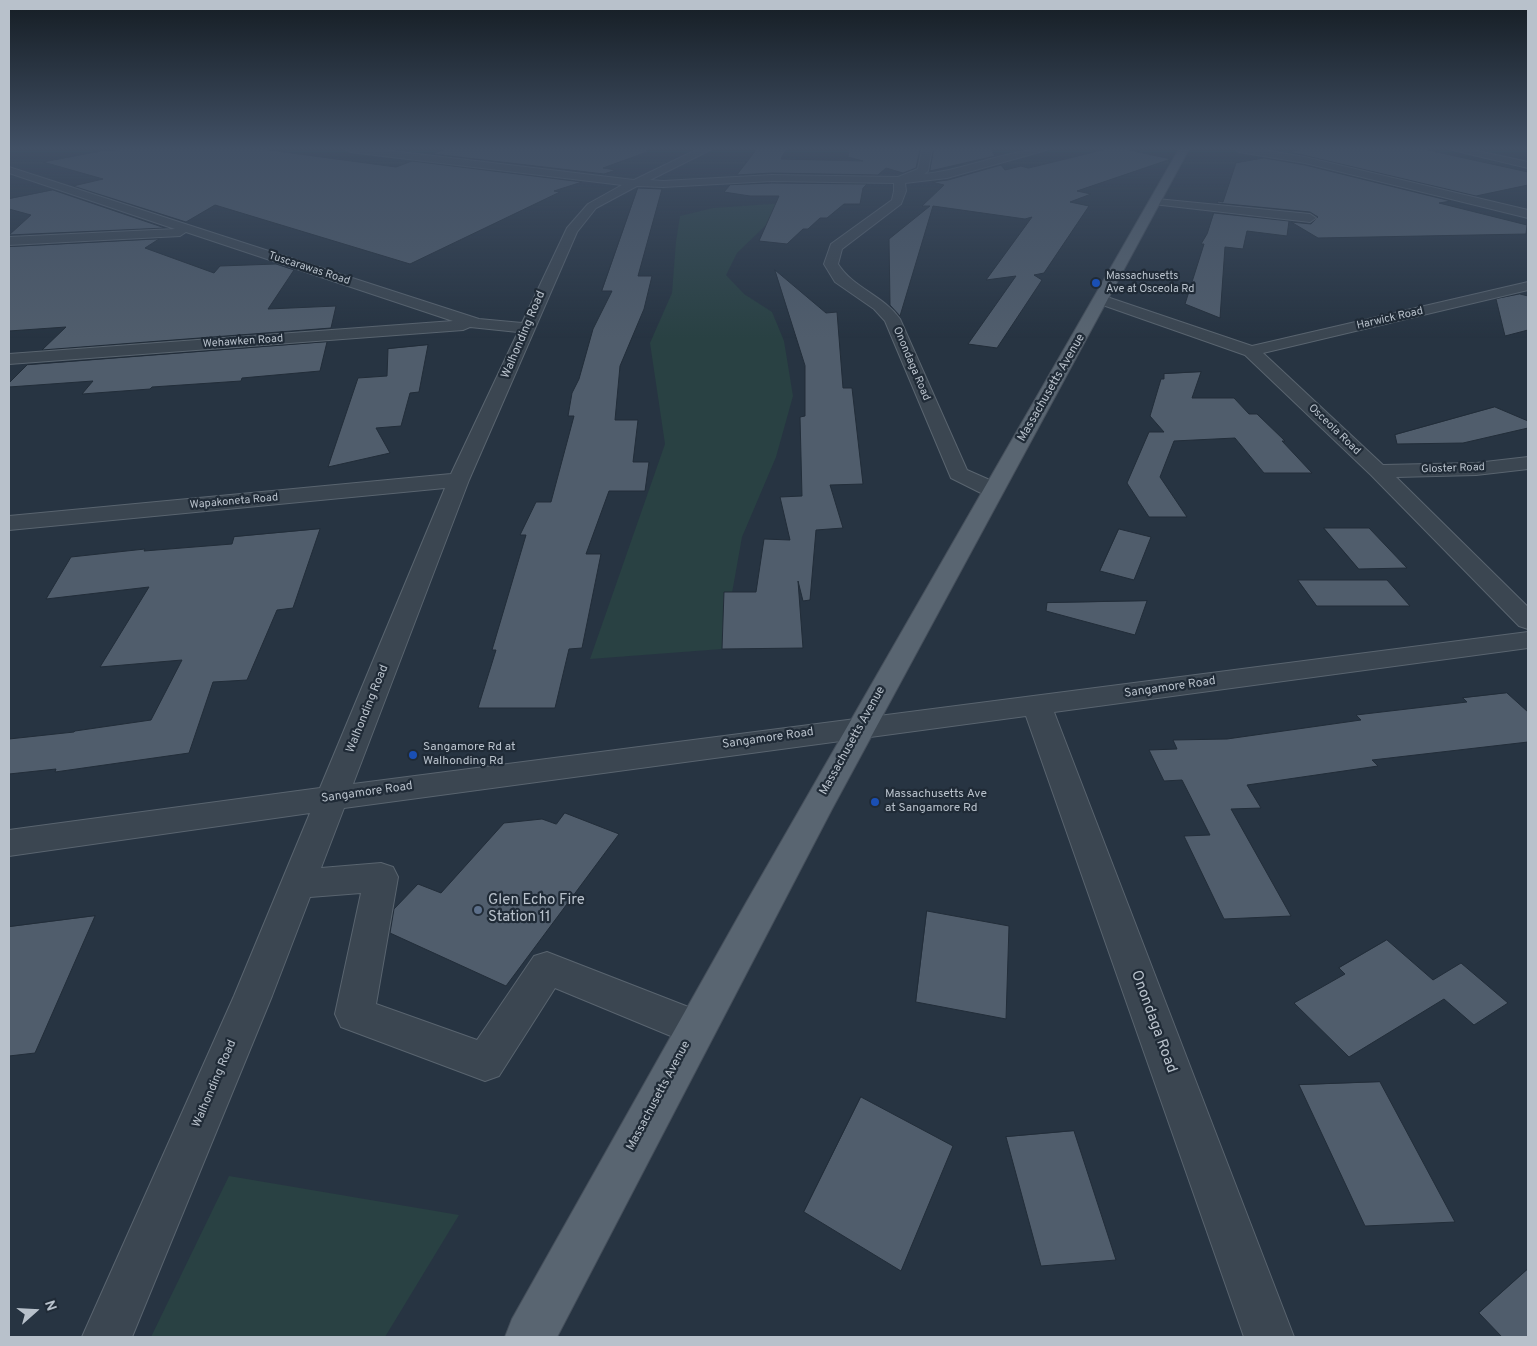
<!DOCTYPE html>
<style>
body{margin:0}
#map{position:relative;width:1537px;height:1346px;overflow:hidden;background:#273442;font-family:Overpass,sans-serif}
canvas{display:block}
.frame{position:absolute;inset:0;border:10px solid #b8c1cb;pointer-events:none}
.north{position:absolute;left:10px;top:1286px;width:50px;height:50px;-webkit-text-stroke:4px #202b37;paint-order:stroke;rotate:71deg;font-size:14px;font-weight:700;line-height:20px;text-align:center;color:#b8c1cb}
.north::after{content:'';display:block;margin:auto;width:18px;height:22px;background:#b8c1cb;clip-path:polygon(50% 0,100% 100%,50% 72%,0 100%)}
</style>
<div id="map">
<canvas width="1537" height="1346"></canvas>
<div class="frame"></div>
<div class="north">N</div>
</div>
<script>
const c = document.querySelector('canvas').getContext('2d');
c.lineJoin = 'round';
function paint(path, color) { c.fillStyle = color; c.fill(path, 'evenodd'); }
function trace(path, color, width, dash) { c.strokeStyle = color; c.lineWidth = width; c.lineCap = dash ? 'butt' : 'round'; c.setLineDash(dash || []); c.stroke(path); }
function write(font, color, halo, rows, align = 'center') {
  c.font = font + ' Overpass,sans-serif'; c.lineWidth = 4.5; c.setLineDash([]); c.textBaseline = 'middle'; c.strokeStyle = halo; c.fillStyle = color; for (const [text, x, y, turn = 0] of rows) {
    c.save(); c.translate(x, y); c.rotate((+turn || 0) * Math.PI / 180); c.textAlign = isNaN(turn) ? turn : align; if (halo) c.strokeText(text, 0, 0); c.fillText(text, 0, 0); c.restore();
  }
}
const green = new Path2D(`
 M800,202L765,226L737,253L726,275L744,294L772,312L784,341L793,396L776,457L742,537L722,649L590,659L665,444L650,343L672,293L676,242L680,216L713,208Z
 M229,1176L459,1215L385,1337H151Z`);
const building = new Path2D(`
 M129,149H261L396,167L412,161L582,182L554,191L560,192L410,264L215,205L186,222L73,186L103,179L43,162L101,151Z
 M446,149H646L647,152L603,168L616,170L604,174L433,154Z
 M757,149H786L781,159L863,161L848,157L849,149H920L916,168L903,173L886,168L878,175L772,173L737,175Z
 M934,149H991L995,156L930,171Z
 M1107,149H1124L1171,159L1077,191L1091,194L1070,202L1089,206L1044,273L1034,275L1042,280L997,348L968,344L1016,276L986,280L1032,217L1025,219L933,206L900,316L890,305L889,239L930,206H922L944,185L932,182L948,180L1001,165L1005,170L1021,166L1028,168Z
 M1303,149H1423L1528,172V185L1476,196L1290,152Z
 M1264,158L1305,165L1451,201L1439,203L1527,225L1526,234L1318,238L1291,222L1311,224L1318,217L1310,212L1217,203L1218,201L1223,202L1236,163Z
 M772,183L867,184L863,188L860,204H844L827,218H820L808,229H803L787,244L759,241L779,196H750L724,192L730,185Z
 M638,188L662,189L638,276H652L644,309L620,366L615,420H638L633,462H649L645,491H609L586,554H601L582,648L569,649L555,708H478L496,650H492L526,535H520L536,502H551L574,416H568L572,393L579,379L593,329L612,291H602Z
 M53,190L165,228L9,235L31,215L9,209V199Z
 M1214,213L1289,221L1287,236L1247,231L1243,249L1225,247L1220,318L1185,304L1204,244H1201L1207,234Z
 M159,239L145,248L214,273L220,266L276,264L294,270L268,309L336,306L331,328L42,350L66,327L9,331V247Z
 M775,270L826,313L837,312L843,388H852L863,484L830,485L843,528L816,530L810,600L803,601L798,581L803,648L722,649L724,592H756L764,539L790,540L780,497L802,496L800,417L805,416V366Z
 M1520,294L1528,296V330L1505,336L1496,299Z
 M327,342L320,371L242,378L241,381L152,387L150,389L82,394L93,381L9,387V383L27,365Z
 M428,345L419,392L410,393L401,426L376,428L390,453L328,467L358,378L387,376L388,349Z
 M1201,372L1192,398H1234L1249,414H1257L1285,441H1282L1312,473H1264L1235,438L1174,441L1160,477L1187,517H1149L1127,483L1149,432H1164L1150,416L1161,379H1164V374Z
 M1495,407L1528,421V428L1463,443L1397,444L1395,435Z
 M1324,528H1369L1407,568L1359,569Z
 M320,529L293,608L277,610L247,680L213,682L189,753L55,772L56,769L9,774V739L74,732L75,731L151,720L182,660L100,667L149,587L46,599L71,557L145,549L144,551L232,544L234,537Z
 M1119,529L1151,537L1134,580L1100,571Z
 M1298,580H1387L1410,606H1317Z
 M1147,601L1135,635L1046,611L1047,603Z
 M1507,693L1528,712V742L1372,760L1378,766L1247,785L1261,808L1231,809L1291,916L1224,919L1184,836L1210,835L1182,780L1164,781L1149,750L1177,749L1173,740L1227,739L1361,720L1356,715L1467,702L1463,698Z
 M565,813L619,834L506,986L390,933L394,909L418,884L441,893L504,823L542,819L556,824Z
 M927,911L1009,926L1006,1019L916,1002Z
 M95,916L35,1053L9,1056V927Z
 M1387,940L1433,980L1461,963L1508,1003L1474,1025L1444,999L1349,1057L1294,1003L1345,974L1339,968Z
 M1380,1082L1455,1222L1365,1226L1299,1085Z
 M861,1097L953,1146L901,1271L804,1212Z
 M1074,1131L1116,1260L1041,1266L1006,1137Z
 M1528,1269V1337H1502L1479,1313Z`);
const minor = new Path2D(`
 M345,149H376L634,180L698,149H712L650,180L663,181L772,175L898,177L918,169L922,149H932L928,171L924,174C966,170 1007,149 1050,149L947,178L905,183L906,191L901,204L842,249L838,264C853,288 883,295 900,319L967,470L1001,485L1004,490L1001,495L993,496L985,495L951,478L885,321L874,309L835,282L824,264L831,244L892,200L894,191V183L772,181L663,187L637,186L596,208L577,232L469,480L353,784L1528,632V648L1054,712L1294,1337H1244L1026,716L344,808L321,868L381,863L393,867L398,877L376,1004L477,1040L534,956L547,952L709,1015L715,1028L709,1041L695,1046L555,988L499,1076L485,1081L341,1027L335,1014L361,893L310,897L272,996L132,1337H82L234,996L310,813L9,856V830L320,788L445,488L9,530V516L451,474L518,332L470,327L463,330L9,364V354L453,321L186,232L180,236L9,245V237L175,229L9,173V167L479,319L522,323L567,228L588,204L622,185L350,152Z
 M1234,149H1259L1305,157L1528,210V218L1305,163L1239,152Z
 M1448,149H1469L1528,162V168Z
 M1157,199L1310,214L1316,218L1310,222L1153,204L1151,202L1153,200Z
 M1528,282V290L1263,353L1383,465L1476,463L1528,457V469L1476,475L1396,477L1528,607V629L1519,626L1371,475L1245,355L1097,303L1095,300L1097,297H1107L1252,346Z`);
const major = new Path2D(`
 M1179,149H1189L832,809L557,1337H505L512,1319L746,903Z`);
const markers = [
 [1096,283,5,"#1a4fb4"],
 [413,755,5,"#1a4fb4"],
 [875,802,5,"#1a4fb4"],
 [478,910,5,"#5c6f8a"]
];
const farStreetnames = [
 ["Tuscarawas Road",309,269,18],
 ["Harwick Road",1390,319,-13],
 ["Wehawken Road",243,342,-4],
 ["Onondaga Road",911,364,67],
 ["Osceola Road",1334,430,44],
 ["Gloster Road",1453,469,-2],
 ["Wapakoneta Road",234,502,-5]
];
const farPoinames = [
 ["Massachusetts",1106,277],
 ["Ave at Osceola Rd",1106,290]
];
const streetNames = [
 ["Walhonding Road",524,335,-67],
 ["Massachusetts Avenue",1052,388,-60],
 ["Sangamore Road",1170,688,-8],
 ["Walhonding Road",368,709,-68],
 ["Sangamore Road",768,739,-8],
 ["Massachusetts Avenue",853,741,-61],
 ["Sangamore Road",367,793,-8],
 ["Walhonding Road",215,1084,-67],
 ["Massachusetts Avenue",659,1096,-62]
];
const poiNames = [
 ["Sangamore Rd at",423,748],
 ["Walhonding Rd",423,762],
 ["Massachusetts Ave",885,795],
 ["at Sangamore Rd",885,809]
];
const nearPoinames = [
 ["Glen Echo Fire",488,901],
 ["Station 11",488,918]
];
const nearStreetnames = [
 ["Onondaga Road",1153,1022,70]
];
paint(green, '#294143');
paint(building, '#505d6c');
trace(building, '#222d39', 1);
trace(minor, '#59646f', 2);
trace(major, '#454f5b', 2);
paint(minor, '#3b4651');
paint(major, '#596571');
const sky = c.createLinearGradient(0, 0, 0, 338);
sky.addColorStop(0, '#151d24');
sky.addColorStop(0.44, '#415065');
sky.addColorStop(1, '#41506500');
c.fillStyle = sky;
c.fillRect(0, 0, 1537, 338);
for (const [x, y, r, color] of markers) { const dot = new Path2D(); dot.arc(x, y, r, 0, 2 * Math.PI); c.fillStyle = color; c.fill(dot); trace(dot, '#202b37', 2); }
write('11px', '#b8c1cb', '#202b37', farStreetnames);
write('11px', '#b8c1cb', '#202b37', farPoinames, 'left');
write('12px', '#b8c1cb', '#202b37', streetNames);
write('12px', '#b8c1cb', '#202b37', poiNames, 'left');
write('15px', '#b8c1cb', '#202b37', nearPoinames, 'left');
write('15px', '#b8c1cb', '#202b37', nearStreetnames);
</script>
